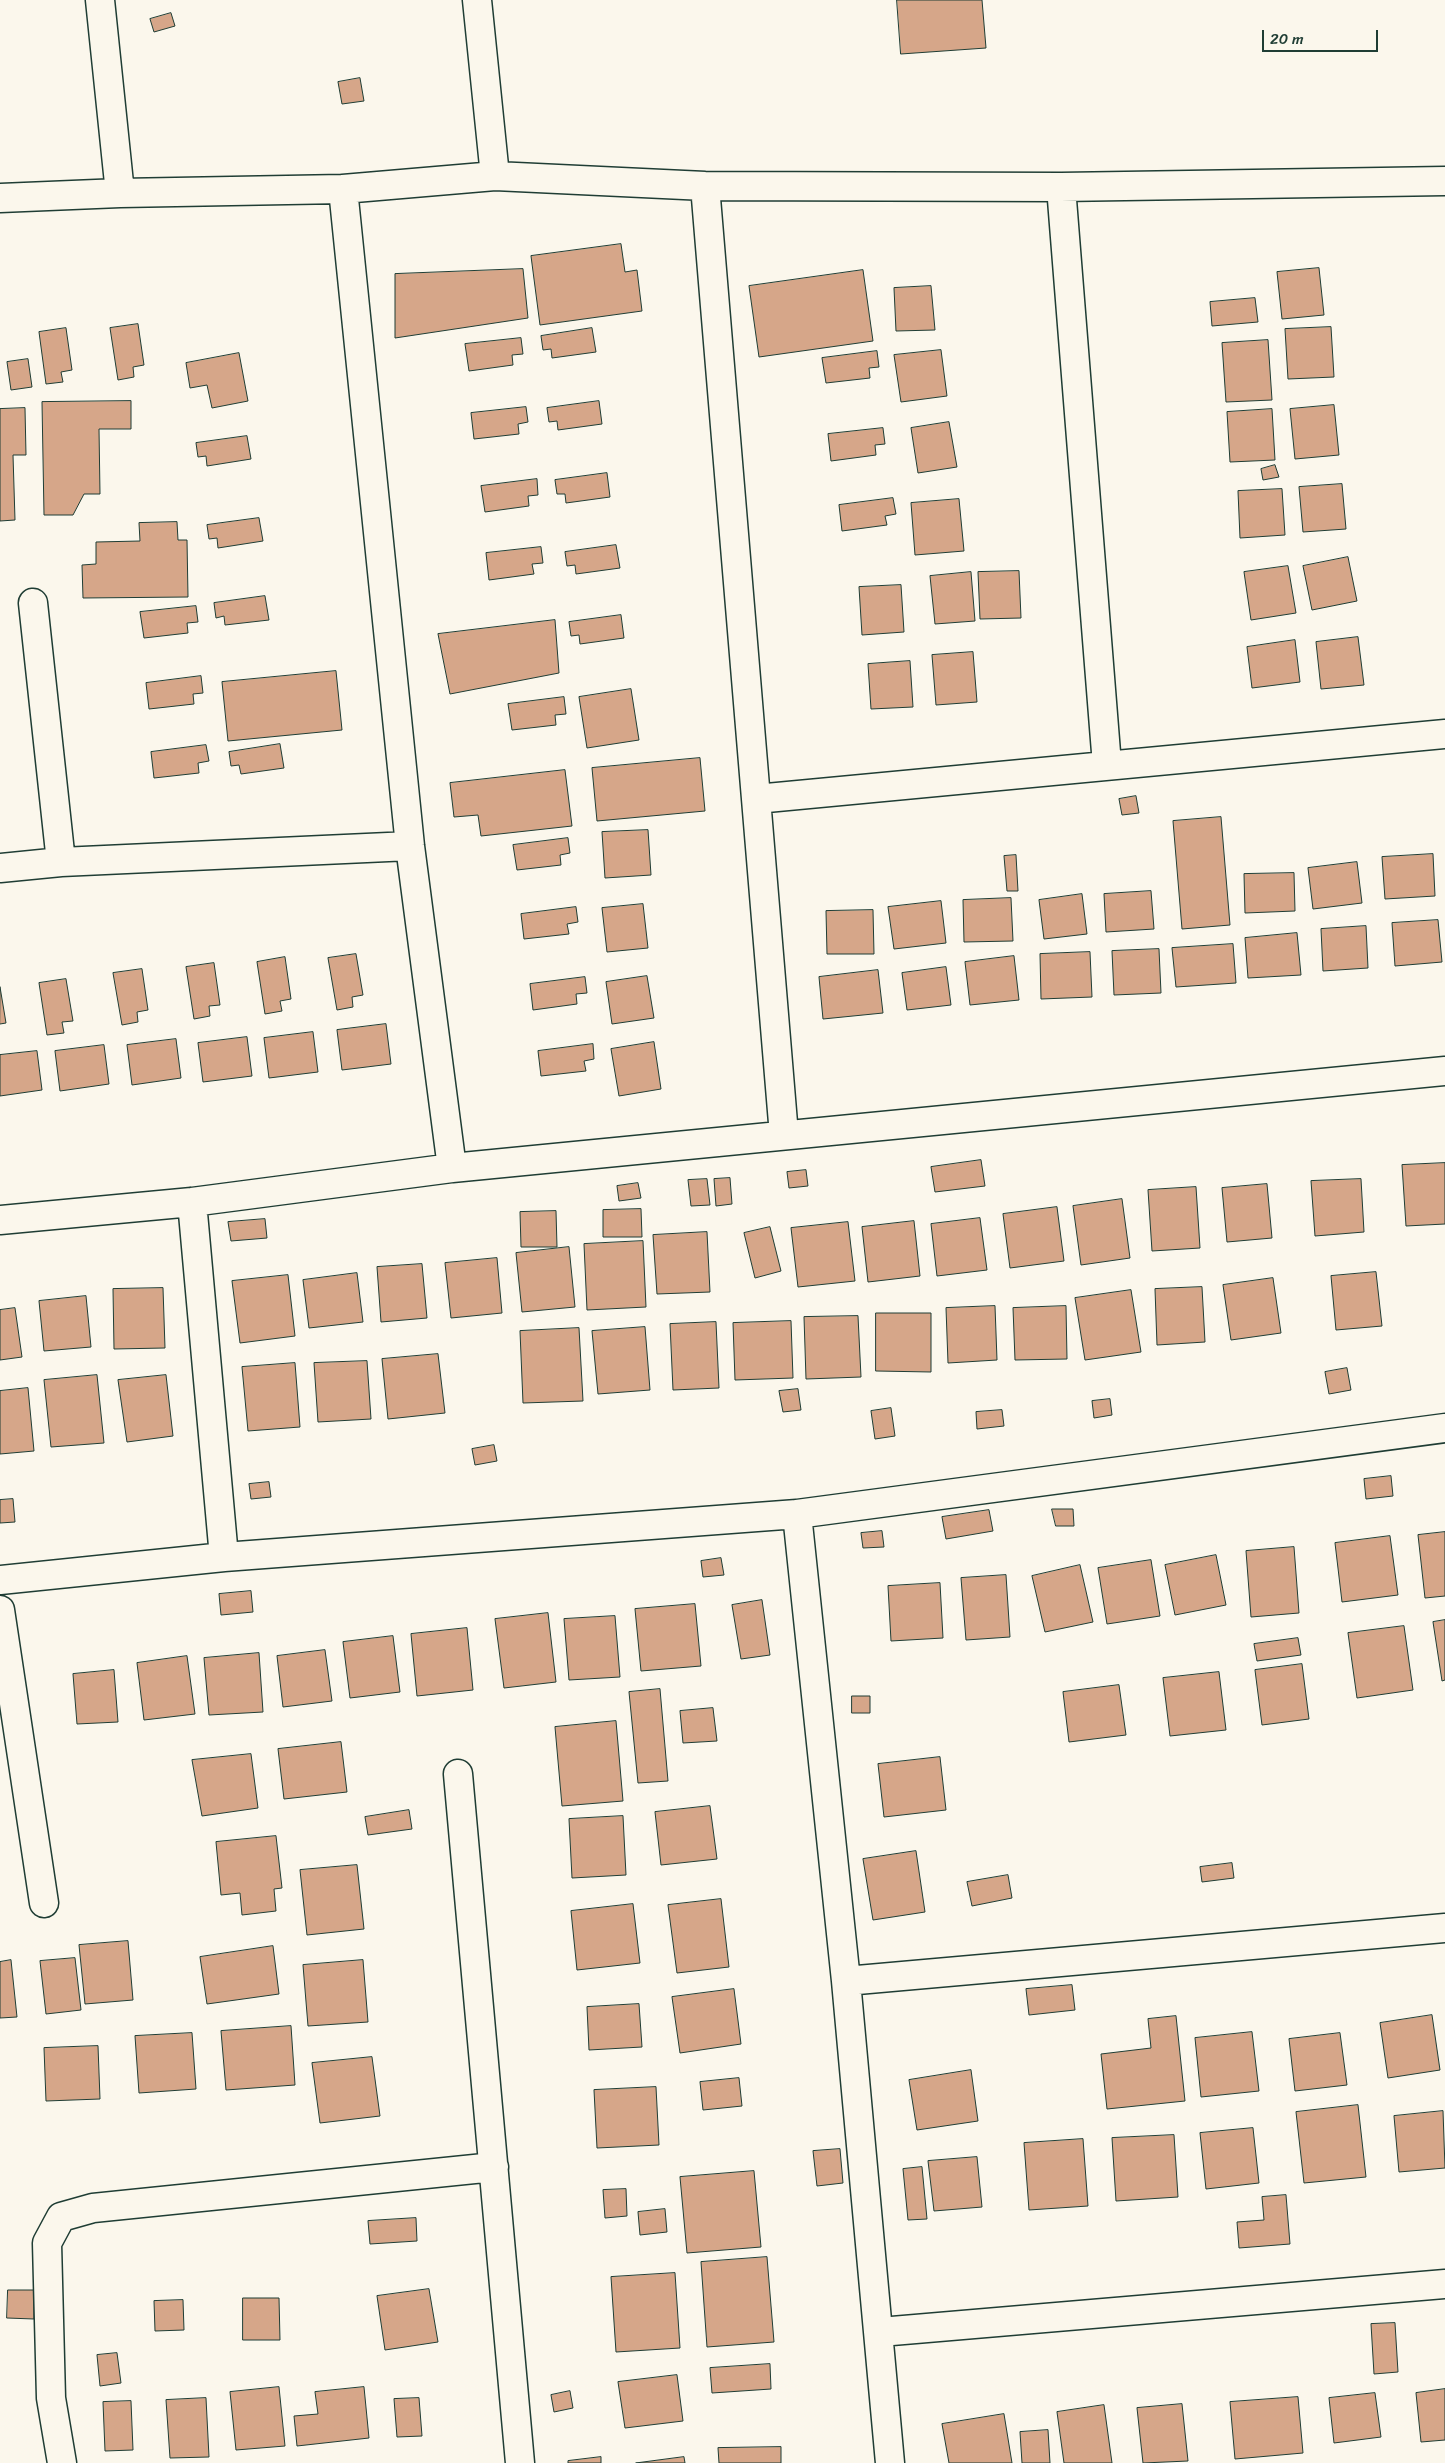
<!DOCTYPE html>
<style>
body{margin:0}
#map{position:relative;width:1445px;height:2463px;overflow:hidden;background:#fbf7ec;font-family:Sriracha,sans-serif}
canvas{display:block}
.scale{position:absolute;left:1262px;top:30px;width:116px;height:22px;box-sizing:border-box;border:2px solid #1f3d34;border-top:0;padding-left:6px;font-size:15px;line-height:18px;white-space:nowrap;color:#1f3d34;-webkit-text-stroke:4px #fbf7ec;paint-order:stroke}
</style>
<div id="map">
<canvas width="1445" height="2463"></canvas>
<div class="scale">20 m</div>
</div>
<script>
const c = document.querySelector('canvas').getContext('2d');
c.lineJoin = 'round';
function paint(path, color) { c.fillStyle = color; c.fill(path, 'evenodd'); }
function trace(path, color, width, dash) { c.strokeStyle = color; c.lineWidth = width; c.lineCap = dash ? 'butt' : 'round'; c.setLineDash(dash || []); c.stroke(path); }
const building = new Path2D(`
 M897,0H982L986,48L901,54Z
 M171,13L175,26L154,32L150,19Z
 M360,78L364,101L342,104L338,82Z
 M621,244L625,272L637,270L642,311L540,325L531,256Z
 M1319,268L1324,315L1282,319L1277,272Z
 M523,269L528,318L395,338V274Z
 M863,270L873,341L759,357L749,286Z
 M931,286L935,330L896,331L894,288Z
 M1255,298L1258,322L1212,326L1210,302Z
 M138,324L144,365L133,367L134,377L118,380L110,328Z
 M1331,327L1334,377L1288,379L1285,329Z
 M66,328L72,370L61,372L63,382L46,384L39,332Z
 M592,328L596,352L552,358L551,349L543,350L541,336Z
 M521,338L523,354L512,355L513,365L469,371L465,344Z
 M1268,340L1272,400L1226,402L1222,343Z
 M941,350L947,396L901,402L894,355Z
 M877,351L879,367L869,368L870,378L826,383L822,358Z
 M239,353L248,401L212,408L207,385L190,388L186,363Z
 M28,359L32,387L11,390L7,362Z
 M131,401V429H99L100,494H84L73,515H44L42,402Z
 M599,401L602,424L558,430L557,421L549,422L547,408Z
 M1334,405L1339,455L1295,459L1290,409Z
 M526,407L528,422L518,424L519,434L474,439L471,413Z
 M25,408L26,455H13L15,520L0,521V409Z
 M1272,409L1275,460L1230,462L1227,412Z
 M949,422L957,467L918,473L911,428Z
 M883,428L885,444L875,445L876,455L831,461L828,434Z
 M247,436L251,459L207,466L206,456L198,457L196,443Z
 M1275,465L1279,477L1263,480L1261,469Z
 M607,473L610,497L566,503L565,494H557L555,480Z
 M537,479L538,495L528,496L529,506L485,512L481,486Z
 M1342,484L1346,529L1303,532L1299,487Z
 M1282,489L1285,535L1240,538L1238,491Z
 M893,498L896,514L885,516L887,525L842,531L839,505Z
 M959,499L964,551L915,555L911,503Z
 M259,518L263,541L218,548L217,538L209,539L207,525Z
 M177,522L178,540H187L188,597L83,598L82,565L96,564V542L140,541L139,523Z
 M616,545L620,568L576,574L575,565L567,566L565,552Z
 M541,547L543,563L532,564L534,574L489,580L486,553Z
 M1348,557L1357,601L1312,610L1303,566Z
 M1288,566L1296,613L1251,620L1244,572Z
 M1019,571L1021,618L980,619L978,572Z
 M971,572L975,621L935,624L930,576Z
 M901,585L904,632L862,635L859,587Z
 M265,596L269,620L225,625L224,616L216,618L214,603Z
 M196,606L198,622L187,623L188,633L144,638L140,612Z
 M621,615L624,638L580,644L579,635L571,636L569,622Z
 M555,620L559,673L450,694L438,634Z
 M1358,637L1364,685L1321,689L1316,642Z
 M1295,640L1300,682L1252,688L1247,647Z
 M973,652L977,702L936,705L932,655Z
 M910,661L913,707L871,709L868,664Z
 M336,671L342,730L228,741L222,682Z
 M201,676L203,693L193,694L194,704L149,709L146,683Z
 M631,689L639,740L587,748L579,697Z
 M564,697L566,714L555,715L556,725L512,730L508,704Z
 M280,744L284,768L241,774L239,765L231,766L229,752Z
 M206,745L209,761L198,763L199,773L154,778L151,752Z
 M700,758L705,811L597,821L592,768Z
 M565,770L572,826L481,836L478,815L454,817L450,783Z
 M1136,796L1139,813L1122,815L1119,799Z
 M1221,817L1230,925L1182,929L1173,821Z
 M648,830L651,875L605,878L602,832Z
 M568,838L570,853L560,855L561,865L517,870L513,845Z
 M1433,854L1435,896L1385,899L1382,857Z
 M1016,855L1018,891H1007L1004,856Z
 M1357,862L1362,903L1313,909L1308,868Z
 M1294,873L1295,911L1245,913L1244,874Z
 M1151,891L1154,929L1106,932L1104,894Z
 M1082,894L1087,934L1044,939L1039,900Z
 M1011,898L1013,941L964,942L963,900Z
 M941,901L946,943L894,949L888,907Z
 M643,904L648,948L607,952L602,908Z
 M576,907L578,922L567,924L569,934L524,939L521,914Z
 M873,910L874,954H827L826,911Z
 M1438,920L1442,962L1395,966L1392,923Z
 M1366,926L1368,968L1323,971L1321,929Z
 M1297,933L1301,975L1248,978L1245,938Z
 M1233,944L1236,983L1176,987L1172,948Z
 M1159,949L1161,993L1114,995L1112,951Z
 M1090,952L1092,997L1041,999L1040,954Z
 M356,954L363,995L352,997L353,1007L337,1010L328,958Z
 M1014,956L1019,1000L970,1005L965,962Z
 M285,957L291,999L280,1001L282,1011L265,1014L257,962Z
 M214,963L220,1005L209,1006L210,1016L194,1019L186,967Z
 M946,967L951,1005L907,1010L902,973Z
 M142,969L148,1010L137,1012L138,1022L122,1025L113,973Z
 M878,970L883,1013L823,1019L819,977Z
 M647,976L654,1018L612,1024L606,982Z
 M585,977L587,993L576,994L577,1004L533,1010L530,984Z
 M66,979L73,1021L62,1022L64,1033L47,1035L39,983Z
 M0,987L6,1023L0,1024Z
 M386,1024L391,1064L342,1070L337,1030Z
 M313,1032L318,1072L269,1078L264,1038Z
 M247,1037L252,1076L203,1082L198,1043Z
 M176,1039L181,1078L132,1085L127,1045Z
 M654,1042L661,1089L619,1096L611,1049Z
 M593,1044L594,1059L584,1061L586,1071L541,1076L538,1051Z
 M104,1045L109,1084L60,1091L55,1051Z
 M37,1051L42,1090L0,1096V1055Z
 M981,1160L985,1186L935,1192L931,1167Z
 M1445,1163V1224L1406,1226L1402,1165Z
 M806,1170L808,1186L789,1188L787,1172Z
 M730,1178L732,1204L716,1206L714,1179Z
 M707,1179L710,1205L691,1206L688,1180Z
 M1361,1179L1364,1232L1315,1236L1311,1181Z
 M638,1183L641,1198L619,1201L617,1186Z
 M1267,1184L1272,1238L1227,1242L1222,1188Z
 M1196,1187L1200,1248L1152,1251L1148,1190Z
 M1122,1199L1130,1258L1081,1265L1073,1206Z
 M1057,1207L1064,1261L1010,1268L1003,1214Z
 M641,1209L642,1237H603V1210Z
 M556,1211L557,1247H521L520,1212Z
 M980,1218L987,1270L937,1276L931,1224Z
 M265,1219L267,1238L231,1241L228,1222Z
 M914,1221L920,1276L868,1282L862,1227Z
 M848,1222L855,1281L798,1287L791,1228Z
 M770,1227L781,1271L755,1278L744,1233Z
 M707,1232L710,1292L657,1294L653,1235Z
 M643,1241L646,1307L587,1310L584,1244Z
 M569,1247L575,1307L522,1312L516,1253Z
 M497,1258L502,1313L451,1318L445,1263Z
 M422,1264L427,1318L381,1322L377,1267Z
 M1376,1272L1382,1326L1336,1330L1331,1276Z
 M357,1273L363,1322L309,1328L303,1280Z
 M288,1275L295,1336L240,1343L232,1281Z
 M1273,1278L1281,1333L1231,1340L1223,1285Z
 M1202,1287L1205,1342L1157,1345L1155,1289Z
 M163,1288L165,1348L114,1349L113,1289Z
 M1131,1290L1141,1352L1085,1360L1075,1298Z
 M86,1296L91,1347L44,1351L39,1301Z
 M995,1306L997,1360L948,1363L946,1308Z
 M1066,1306L1067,1359L1015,1360L1013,1308Z
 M15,1308L22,1357L0,1360V1310Z
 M876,1313H931V1372L876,1371Z
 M858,1316L861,1377L806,1379L804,1317Z
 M791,1321L793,1378L735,1380L733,1323Z
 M716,1322L719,1388L673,1390L670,1324Z
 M645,1327L650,1390L598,1394L592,1331Z
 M579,1328L583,1401L523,1403L520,1331Z
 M438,1354L445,1413L388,1419L382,1359Z
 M367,1361L371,1419L318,1422L314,1363Z
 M295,1363L300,1427L248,1431L242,1367Z
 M1347,1368L1351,1390L1329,1394L1325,1372Z
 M97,1375L104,1443L51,1447L44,1380Z
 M166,1375L173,1436L127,1442L118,1380Z
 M28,1388L34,1451L0,1454V1391Z
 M798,1389L801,1410L783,1412L779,1391Z
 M1110,1399L1112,1415L1094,1418L1092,1401Z
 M891,1408L895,1436L875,1439L871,1411Z
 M1002,1410L1004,1426L977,1429L976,1412Z
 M494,1445L497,1461L475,1465L472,1449Z
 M1391,1476L1393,1496L1366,1499L1364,1479Z
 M269,1482L271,1497L251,1499L249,1484Z
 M13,1499L15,1522L0,1523V1500Z
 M1052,1509H1073L1074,1526H1056Z
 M989,1510L993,1531L946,1539L942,1517Z
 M882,1531L884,1547L863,1548L861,1533Z
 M1445,1532V1596L1425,1598L1418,1535Z
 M1390,1536L1398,1595L1342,1602L1335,1543Z
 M1294,1547L1299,1613L1251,1617L1246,1551Z
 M1216,1555L1226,1605L1175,1615L1165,1565Z
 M721,1558L724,1575L703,1577L701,1561Z
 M1151,1560L1160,1616L1107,1624L1098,1568Z
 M1080,1565L1093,1622L1045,1632L1032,1576Z
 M1006,1575L1010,1637L966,1640L961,1578Z
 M940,1583L943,1638L891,1641L888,1586Z
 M251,1591L253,1612L221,1615L219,1594Z
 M762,1600L770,1655L741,1659L732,1605Z
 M695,1604L701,1666L641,1671L635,1609Z
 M548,1613L556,1682L504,1688L495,1619Z
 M615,1616L620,1677L569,1680L564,1619Z
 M1445,1620V1680L1442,1681L1433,1622Z
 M1404,1626L1413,1690L1357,1698L1348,1633Z
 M467,1628L473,1690L417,1696L411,1634Z
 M393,1636L400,1692L350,1698L343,1642Z
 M1298,1638L1301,1655L1257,1661L1254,1644Z
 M325,1650L332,1701L283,1707L277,1656Z
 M259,1653L263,1712L209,1715L204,1658Z
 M187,1656L195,1714L144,1720L137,1663Z
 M1302,1664L1309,1719L1262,1725L1255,1670Z
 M114,1670L118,1722L77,1724L73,1674Z
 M1219,1672L1226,1730L1170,1736L1163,1678Z
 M1119,1685L1126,1735L1069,1742L1063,1692Z
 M660,1689L668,1781L638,1783L629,1692Z
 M852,1696H870V1713H852Z
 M713,1708L717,1741L683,1743L680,1711Z
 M616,1721L623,1801L562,1806L555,1727Z
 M341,1742L347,1792L284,1799L278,1749Z
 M251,1754L258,1808L202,1816L192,1760Z
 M940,1757L946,1810L884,1817L878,1764Z
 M710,1806L717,1859L661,1865L655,1812Z
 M409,1810L412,1829L368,1835L365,1817Z
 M623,1816L626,1875L572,1878L569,1819Z
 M276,1836L282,1888L274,1889L276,1911L242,1915L240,1893L221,1895L216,1842Z
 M916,1851L925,1912L873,1920L863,1859Z
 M1232,1863L1234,1878L1202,1882L1200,1867Z
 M357,1865L364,1929L307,1935L300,1870Z
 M1008,1875L1012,1898L972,1906L967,1882Z
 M721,1899L729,1967L677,1973L668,1905Z
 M633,1904L640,1963L577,1970L571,1911Z
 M128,1941L133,2000L85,2004L79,1945Z
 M273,1946L279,1994L207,2004L200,1957Z
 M75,1958L81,2010L46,2014L40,1961Z
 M11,1960L17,2017L0,2018V1962Z
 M363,1960L368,2022L308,2026L303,1965Z
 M1072,1985L1075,2010L1029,2015L1026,1989Z
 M734,1989L741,2044L680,2053L672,1997Z
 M639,2004L642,2047L589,2050L587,2007Z
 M1432,2015L1440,2070L1388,2078L1380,2023Z
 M1176,2016L1185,2101L1107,2109L1101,2054L1151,2048L1148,2019Z
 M291,2026L295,2085L226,2090L221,2031Z
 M1252,2032L1259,2091L1201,2097L1195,2038Z
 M192,2033L196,2089L139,2093L135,2036Z
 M1340,2033L1347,2085L1295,2091L1289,2039Z
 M98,2046L100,2099L46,2101L44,2048Z
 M372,2057L380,2116L320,2123L312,2063Z
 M971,2070L978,2121L917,2130L909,2080Z
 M739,2078L742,2106L703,2110L700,2082Z
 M656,2087L659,2145L597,2148L594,2090Z
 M1358,2105L1366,2177L1304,2183L1296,2112Z
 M1443,2111L1445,2168L1399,2172L1394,2116Z
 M1253,2128L1259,2183L1206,2189L1200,2133Z
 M1174,2135L1178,2197L1116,2201L1112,2138Z
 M1083,2139L1088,2206L1029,2210L1024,2143Z
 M840,2149L843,2183L817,2186L813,2151Z
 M977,2157L982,2207L934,2211L928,2161Z
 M922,2167L927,2219L908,2220L903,2169Z
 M754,2171L761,2247L687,2253L680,2177Z
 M626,2189L627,2216L605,2218L603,2190Z
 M1286,2195L1290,2244L1239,2248L1237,2222L1264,2220L1262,2197Z
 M665,2209L667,2232L640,2235L638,2212Z
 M416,2218L417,2241L370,2244L368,2221Z
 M767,2257L774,2342L707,2347L701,2262Z
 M675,2273L680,2348L616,2352L611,2277Z
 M429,2289L438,2342L385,2350L377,2296Z
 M8,2290H34V2319L7,2318Z
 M243,2298H279L280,2340H243Z
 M183,2300L184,2330L155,2331L154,2301Z
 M1395,2323L1398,2372L1374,2374L1371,2324Z
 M117,2353L121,2383L100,2386L97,2355Z
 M770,2364L771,2389L712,2393L710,2368Z
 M677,2375L683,2421L625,2428L618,2382Z
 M279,2387L285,2446L236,2450L230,2392Z
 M364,2387L369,2438L297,2446L294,2416L318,2414L315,2392Z
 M1445,2389V2440L1421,2442L1416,2393Z
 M570,2391L573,2408L554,2412L551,2395Z
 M1375,2393L1381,2437L1334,2443L1329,2398Z
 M1298,2397L1303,2453L1235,2459L1230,2402Z
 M206,2398L209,2457L170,2458L166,2400Z
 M419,2398L422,2436L397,2437L394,2399Z
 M131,2401L133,2450L105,2451L103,2402Z
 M1182,2404L1188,2461L1143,2463L1137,2408Z
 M1104,2405L1112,2463H1064L1057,2412Z
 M1004,2414L1012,2463H949L942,2424Z
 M1048,2430L1050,2463H1022L1020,2432Z
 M781,2447V2463H719L718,2448Z
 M601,2457V2463H568V2461Z
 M684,2457L685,2463H636Z`);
const street = new Path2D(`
 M100,0L120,193
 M477,0L495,176
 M705,186L784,1135
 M1061,187L1107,765
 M343,189L410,846L452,1168
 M0,198L120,193L343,189L495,176L705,186L1061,187L1445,181
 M33,603L61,862
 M756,799L1445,734
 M0,868L61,862L410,846
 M192,1202L224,1557
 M0,1220L192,1202L452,1168L1445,1071
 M797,1514L1445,1428
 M0,1580L224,1557L797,1514L846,1981L890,2463
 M0,1610L44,1903
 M458,1774L520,2463
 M846,1981L1445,1928
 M880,2332L1445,2284
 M62,2463L51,2398L47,2243L61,2217L93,2208L494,2167`);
paint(building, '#d6a689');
trace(building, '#1f3d34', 1);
trace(street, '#1f3d34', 31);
trace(street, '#fbf7ec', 28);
</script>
